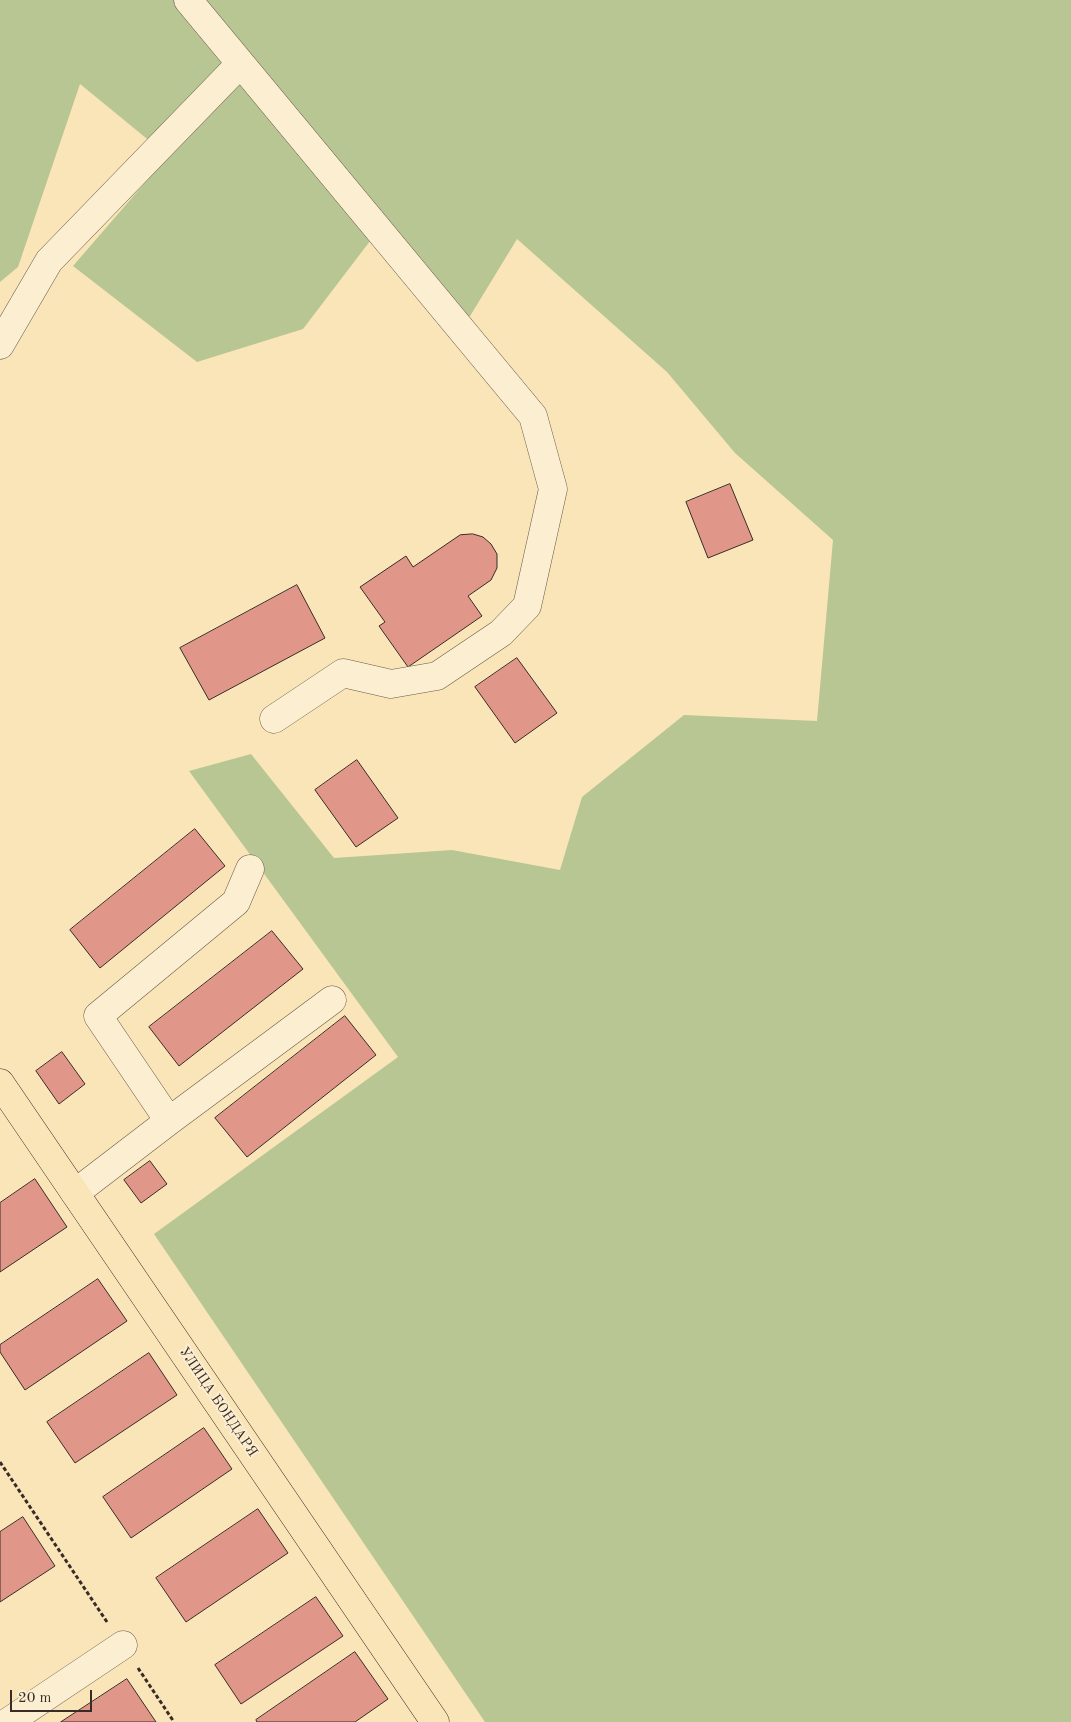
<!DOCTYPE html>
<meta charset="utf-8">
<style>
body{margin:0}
#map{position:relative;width:1071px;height:1722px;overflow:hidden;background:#fae5b8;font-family:"Old Standard TT",serif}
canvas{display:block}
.scale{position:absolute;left:10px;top:1690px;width:82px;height:22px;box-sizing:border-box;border:2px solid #392c26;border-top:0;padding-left:6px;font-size:15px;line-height:18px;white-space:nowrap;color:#392c26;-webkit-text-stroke:4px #fceed1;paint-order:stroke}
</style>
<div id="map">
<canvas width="1071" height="1722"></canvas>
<div class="scale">20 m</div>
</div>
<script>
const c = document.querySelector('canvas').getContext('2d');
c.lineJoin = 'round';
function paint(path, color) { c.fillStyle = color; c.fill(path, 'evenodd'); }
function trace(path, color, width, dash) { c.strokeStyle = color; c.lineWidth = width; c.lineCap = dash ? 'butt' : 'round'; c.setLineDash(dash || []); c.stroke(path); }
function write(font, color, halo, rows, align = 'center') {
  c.font = font + ' "Old Standard TT",serif'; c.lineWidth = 4; c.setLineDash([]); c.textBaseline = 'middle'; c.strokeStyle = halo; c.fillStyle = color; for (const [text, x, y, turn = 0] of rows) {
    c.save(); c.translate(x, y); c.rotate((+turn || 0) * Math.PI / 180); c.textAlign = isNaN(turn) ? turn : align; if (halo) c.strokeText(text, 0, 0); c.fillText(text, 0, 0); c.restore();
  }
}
const green = new Path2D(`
 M0,0H1071V1722H485L154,1234L398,1057L189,771L251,754L334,858L452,850L560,870L582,797L684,715L817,721L833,540L735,453L667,372L517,239L464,326L383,224L303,329L197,362L73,266L168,156L80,84L18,267L0,282Z`);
const building = new Path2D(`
 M730,484L753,540L708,558L686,502Z
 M473,534L483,537L491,544L497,554V568L491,580L468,596L482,616L408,667L379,626L385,622L360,587L406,556L413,567L460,535Z
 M297,585L325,638L209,700L180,648Z
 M517,658L557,713L515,743L475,687Z
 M357,760L398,818L356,847L315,790Z
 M195,829L225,866L100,968L70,930Z
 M272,931L303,969L179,1066L149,1027Z
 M345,1016L376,1055L247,1157L215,1118Z
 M62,1052L85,1084L59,1104L36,1071Z
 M150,1161L167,1184L141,1203L124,1180Z
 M35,1179L67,1227L0,1272V1203Z
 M98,1279L127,1321L25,1390L0,1352V1345Z
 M149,1353L177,1395L75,1463L47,1422Z
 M204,1428L232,1469L131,1538L103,1497Z
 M258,1509L288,1553L186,1622L156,1578Z
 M23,1517L55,1566L0,1602V1532Z
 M316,1597L343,1636L241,1704L215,1665Z
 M355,1652L388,1699L355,1722H257L256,1720Z
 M127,1679L156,1722H61Z`);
const path = new Path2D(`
 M0,1462L107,1622
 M138,1668L174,1722`);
const minor = new Path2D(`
 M188,0L533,416L553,489L527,606L501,633L437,676L391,684L343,673L274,719
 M0,345L49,261L240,64
 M169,1121L98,1016L236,902L250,869
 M75,1193L169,1121L332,1000
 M8,1722L123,1645`);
const major = new Path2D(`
 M0,1083L435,1722`);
const streetNames = [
 ["УЛИЦА БОНДАРЯ",218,1402,56]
];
paint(green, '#b8c694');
paint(building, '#e1968a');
trace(building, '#392c26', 1);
trace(minor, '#695a4a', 29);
trace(major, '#392c26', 29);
trace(path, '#392c26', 3, [4, 2.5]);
trace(minor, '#fceed1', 28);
trace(major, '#fae5b8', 28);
write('14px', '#392c26', '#fceed1', streetNames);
</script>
